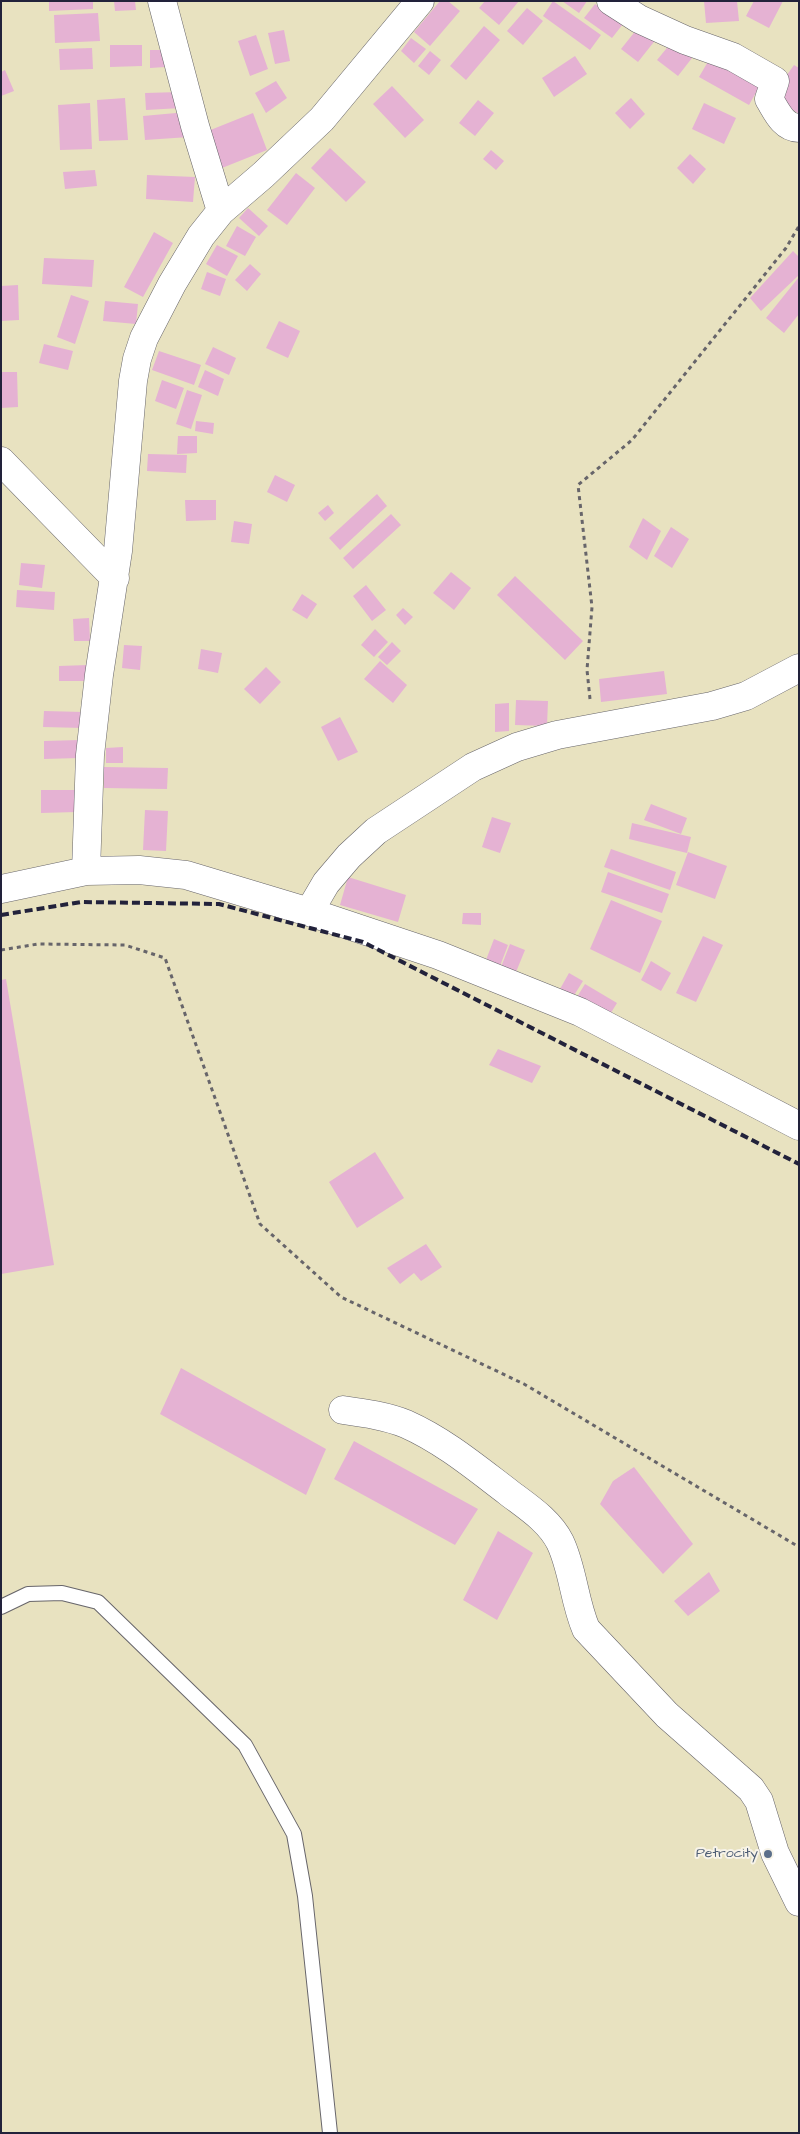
<!DOCTYPE html>
<style>
body{margin:0}
#map{position:relative;width:800px;height:2134px;overflow:hidden;background:#e8e2c0;font-family:"Architects Daughter",sans-serif}
canvas{display:block}
.frame{position:absolute;inset:0;border:2px solid #22223b;pointer-events:none}
</style>
<div id="map">
<canvas width="800" height="2134"></canvas>
<div class="frame"></div>
</div>
<script>
const c = document.querySelector('canvas').getContext('2d');
c.lineJoin = 'round';
function paint(path, color) { c.fillStyle = color; c.fill(path, 'evenodd'); }
function trace(path, color, width, dash) { c.strokeStyle = color; c.lineWidth = width; c.lineCap = dash ? 'butt' : 'round'; c.setLineDash(dash || []); c.stroke(path); }
function write(font, color, halo, rows, align = 'center') {
  c.font = font + ' "Architects Daughter",sans-serif'; c.lineWidth = 4; c.setLineDash([]); c.textBaseline = 'middle'; c.strokeStyle = halo; c.fillStyle = color; for (const [text, x, y, turn = 0] of rows) {
    c.save(); c.translate(x, y); c.rotate((+turn || 0) * Math.PI / 180); c.textAlign = isNaN(turn) ? turn : align; if (halo) c.strokeText(text, 0, 0); c.fillText(text, 0, 0); c.restore();
  }
}
const building = new Path2D(`
 M49,1H93V9L49,11Z
 M114,1H135L136,10L115,11Z
 M440,1H448L460,11L430,46L414,32Z
 M485,1H519L499,25L479,8Z
 M553,1L601,35L590,50L543,16Z
 M562,1H587L579,13Z
 M704,1H737L739,21L706,23Z
 M754,1H783L769,28L746,16Z
 M595,4L623,24L612,38L584,18Z
 M527,8L543,21L523,45L507,31Z
 M98,13L100,41L55,43L54,15Z
 M641,24L657,38L638,62L621,49Z
 M484,26L500,40L466,80L450,66Z
 M284,30L290,61L275,64L268,33Z
 M256,35L268,69L250,76L238,41Z
 M411,38L426,49L414,63L401,51Z
 M671,43L692,58L678,76L657,60Z
 M110,45H142V66L110,67Z
 M92,48L93,69L60,70L59,49Z
 M150,50H165V67L150,68Z
 M430,51L441,60L429,75L418,66Z
 M713,53L762,82L749,105L699,77Z
 M575,56L587,74L554,97L542,78Z
 M794,65L799,68V114L772,96Z
 M5,70L14,91L1,96V72Z
 M276,81L287,98L266,113L255,93Z
 M392,86L424,120L405,138L373,104Z
 M180,92L181,108L146,110L145,93Z
 M125,98L128,140L99,141L97,100Z
 M631,98L645,114L630,129L615,113Z
 M478,100L494,113L475,136L459,123Z
 M90,103L92,149L60,150L58,105Z
 M704,103L736,118L724,144L692,129Z
 M187,112L189,137L145,140L143,116Z
 M253,113L267,150L222,168L208,131Z
 M330,148L366,182L346,202L311,168Z
 M491,150L504,161L496,170L483,159Z
 M690,154L706,169L693,184L677,168Z
 M95,170L97,186L65,189L63,172Z
 M296,173L315,188L287,225L267,210Z
 M147,175L195,177L193,202L146,199Z
 M248,208L268,226L259,236L239,218Z
 M237,226L256,237L245,256L226,246Z
 M154,232L173,243L143,297L124,287Z
 M217,245L238,256L227,276L206,264Z
 M793,251L799,257V275L761,311L750,298Z
 M44,258L94,260L92,287L42,284Z
 M250,264L261,274L247,291L235,280Z
 M207,272L226,279L220,296L201,289Z
 M799,277V314L784,333L766,318Z
 M18,285L19,320L1,321V286Z
 M71,295L89,301L75,344L57,337Z
 M105,301L138,304L136,324L103,321Z
 M279,321L300,331L288,358L266,348Z
 M44,344L73,351L68,370L39,363Z
 M213,347L236,358L229,375L205,364Z
 M159,351L201,365L194,385L152,370Z
 M205,370L224,379L218,396L198,387Z
 M1,372H17L18,407L1,408Z
 M162,380L184,388L176,409L155,401Z
 M187,390L202,395L191,429L176,424Z
 M196,421L214,423L213,434L195,431Z
 M178,436H197V453L177,454Z
 M148,454L187,455L186,473L147,471Z
 M275,475L295,485L287,502L267,492Z
 M377,494L387,506L340,550L329,538Z
 M185,500H216V520L186,521Z
 M328,505L334,513L325,521L318,513Z
 M391,514L401,525L353,569L343,558Z
 M643,518L661,531L647,560L629,547Z
 M234,521L252,524L249,544L231,542Z
 M671,527L689,539L672,568L654,556Z
 M21,563L45,565L42,588L19,585Z
 M451,572L471,588L454,610L433,593Z
 M515,576L583,641L565,660L497,595Z
 M366,585L386,610L372,621L353,596Z
 M17,590L55,592L54,610L16,607Z
 M302,594L317,604L307,619L292,610Z
 M403,608L413,617L405,625L396,615Z
 M89,618L90,641H74L73,619Z
 M375,629L388,642L374,657L361,645Z
 M392,642L401,651L387,665L378,657Z
 M124,645L142,646L140,670L122,668Z
 M201,649L222,653L218,673L198,669Z
 M380,661L407,685L393,703L364,679Z
 M88,665V681H59V666Z
 M266,667L281,682L260,704L244,689Z
 M664,671L667,694L601,702L599,679Z
 M516,700L548,701L547,726L515,725Z
 M509,703V731L495,732V704Z
 M44,711L84,712L83,728L43,727Z
 M340,717L358,752L338,761L321,727Z
 M79,740V758L44,759V741Z
 M123,747V763H106V748Z
 M104,767L168,768L167,789L104,788Z
 M41,790H77V812L41,813Z
 M651,804L687,818L681,834L644,820Z
 M145,810L168,811L166,851L143,850Z
 M492,817L511,823L500,853L482,847Z
 M632,823L691,837L687,853L629,839Z
 M611,849L676,872L670,890L604,867Z
 M688,852L727,866L715,899L676,885Z
 M608,872L669,894L662,913L601,892Z
 M348,877L406,895L398,922L340,905Z
 M611,900L662,921L640,973L590,949Z
 M463,913H481V925L462,924Z
 M703,936L723,945L696,1002L676,993Z
 M494,939L508,945L500,966L486,960Z
 M510,944L525,950L516,972L501,967Z
 M651,961L671,973L661,991L641,980Z
 M569,973L583,981L573,997L560,989Z
 M6,979L54,1265L1,1274V980Z
 M585,984L617,1003L609,1016L577,997Z
 M498,1049L541,1066L532,1083L489,1065Z
 M375,1152L404,1198L357,1228L329,1182Z
 M426,1244L442,1267L421,1281L414,1273L400,1284L387,1268Z
 M181,1368L326,1449L306,1495L160,1414Z
 M354,1441L478,1509L455,1545L334,1479Z
 M634,1467L693,1544L663,1574L600,1504L613,1481Z
 M498,1531L533,1553L497,1620L463,1600Z
 M709,1572L720,1591L688,1616L674,1601Z`);
const path = new Path2D(`
 M590,699L587,670L592,607L578,485L632,440L786,248L799,226
 M1,950L38,944L125,945L165,958L260,1224L341,1297L524,1384L799,1547`);
const service = new Path2D(`
 M1,1607L28,1594L62,1593L98,1602L245,1745L294,1834L305,1896L330,2133`);
const minor = new Path2D(`
 M162,1L195,126L221,211
 M611,1L639,19L685,40L733,57L775,81L769,99C776,110 783,128 799,128
 M1,461L115,578
 M86,871L90,755L99,675L118,551L133,381L137,359L144,338L172,284L201,236L221,211L263,175L322,119L420,1
 M1,889L86,871L139,870L186,875L309,912L438,955L580,1012L799,1126
 M309,912L326,883L349,856L376,831L473,767L517,747L557,735L712,706L746,696L799,668
 M343,1410C364,1413 386,1416 406,1424C444,1441 475,1467 508,1492C526,1506 549,1520 560,1542C573,1569 574,1601 586,1629L667,1715L751,1789L759,1801L775,1853L799,1902`);
const rail = new Path2D(`
 M1,915L81,902L219,904L363,942L799,1164`);
const markers = [
 [768,1854,5,"#5c6f8a"]
];
const serviceNames = [
 ["Petrocity",758,1854]
];
paint(building, '#e5b2d3');
trace(service, '#67656a', 16);
trace(minor, '#67656a', 29);
trace(path, '#67656a', 3, [4, 4]);
trace(service, '#fff', 14);
trace(minor, '#fff', 28);
trace(rail, '#22223b', 4, [8, 4]);
for (const [x, y, r, color] of markers) { const dot = new Path2D(); dot.arc(x, y, r, 0, 2 * Math.PI); c.fillStyle = color; c.fill(dot); trace(dot, '#f7f3e8', 2); }
write('14px', '#4e5e75', '#f7f3e8', serviceNames, 'right');
</script>
